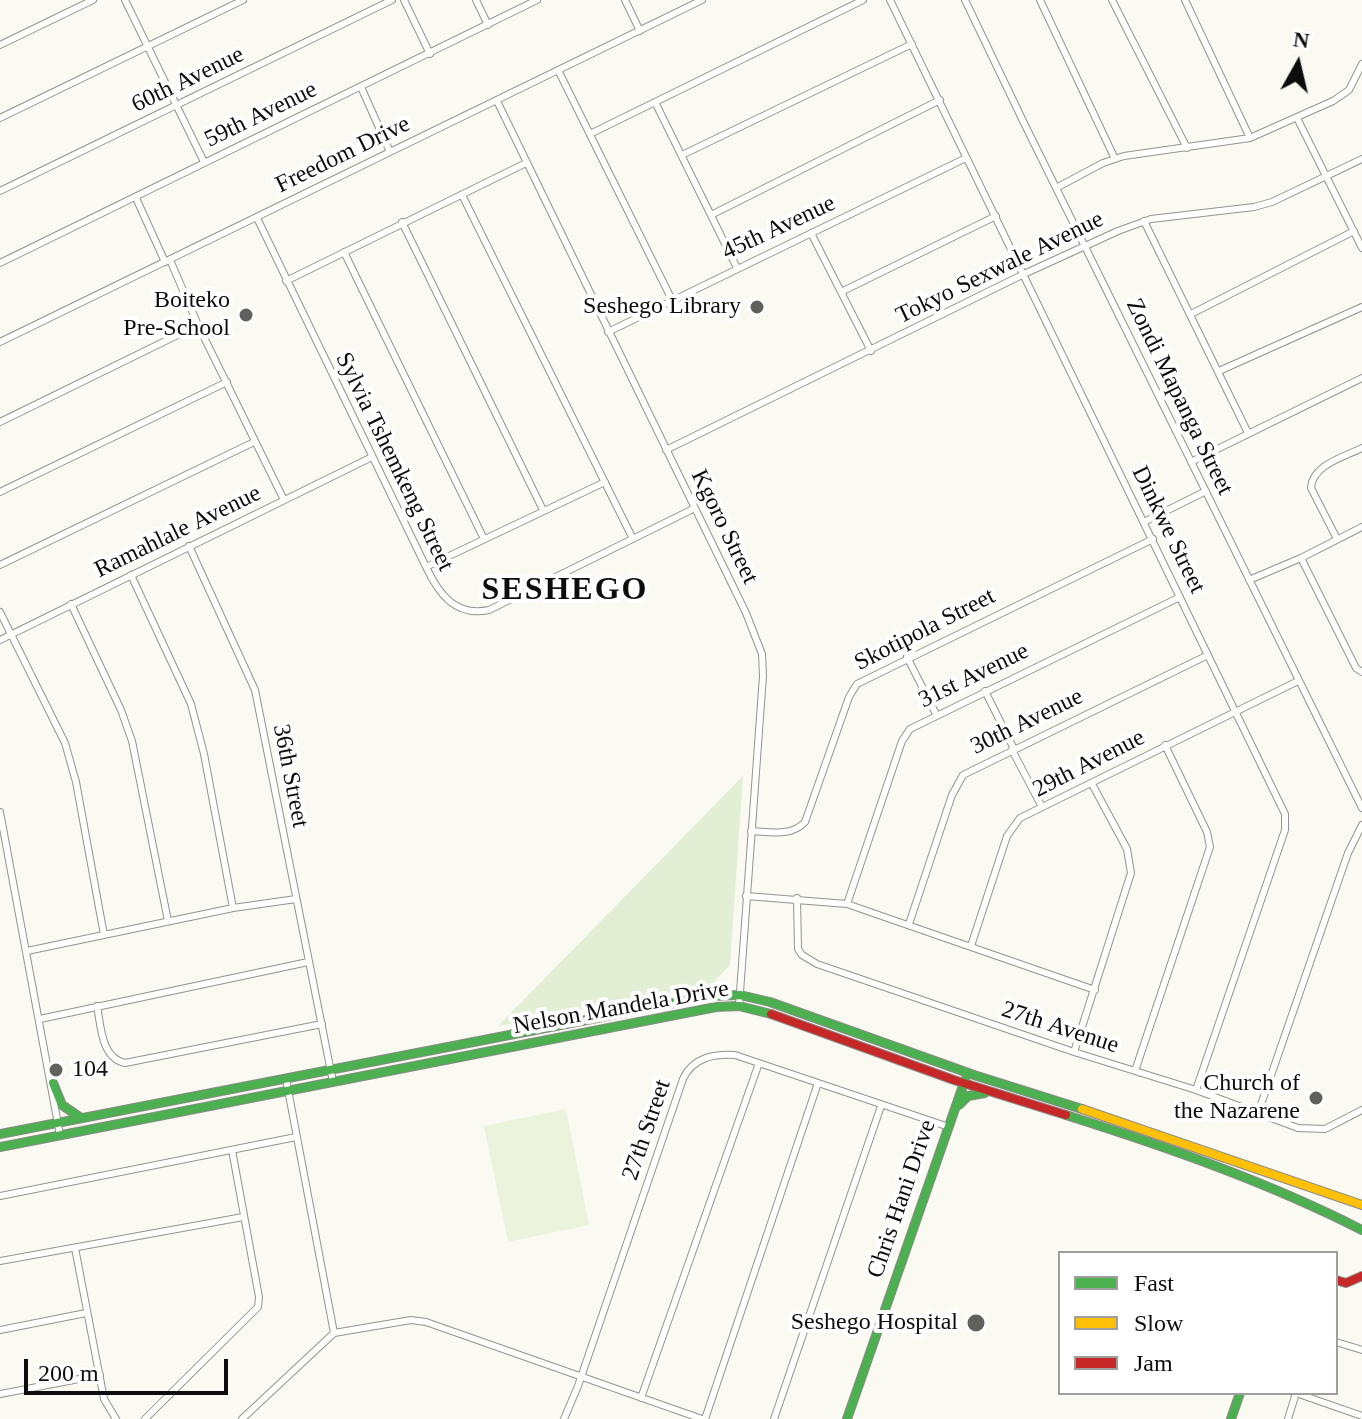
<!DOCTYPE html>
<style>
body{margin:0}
#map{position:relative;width:1362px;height:1419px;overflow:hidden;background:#faf9f2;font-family:Georgia,serif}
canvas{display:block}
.legend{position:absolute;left:1058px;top:1251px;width:280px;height:144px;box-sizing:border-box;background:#fff;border:2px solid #9e9e9e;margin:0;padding:10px 14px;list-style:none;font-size:24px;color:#0d0d0d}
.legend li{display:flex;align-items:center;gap:16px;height:40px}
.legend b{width:40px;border:2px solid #9e9e9e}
.north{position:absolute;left:1258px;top:24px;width:80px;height:80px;-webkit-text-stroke:6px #fff;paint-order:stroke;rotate:8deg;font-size:22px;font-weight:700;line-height:32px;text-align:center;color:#0d0d0d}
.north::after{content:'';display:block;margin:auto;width:28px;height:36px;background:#0d0d0d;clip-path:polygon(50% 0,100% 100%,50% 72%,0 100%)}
.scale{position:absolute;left:24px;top:1359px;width:204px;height:36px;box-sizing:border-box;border:4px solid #0d0d0d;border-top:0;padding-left:10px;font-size:24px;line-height:28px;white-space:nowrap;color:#0d0d0d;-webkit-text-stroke:6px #fff;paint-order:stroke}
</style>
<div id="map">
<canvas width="1362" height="1419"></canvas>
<ul class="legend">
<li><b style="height:10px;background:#4caf50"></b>Fast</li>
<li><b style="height:10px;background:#ffc107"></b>Slow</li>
<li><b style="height:10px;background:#c62828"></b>Jam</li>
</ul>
<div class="north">N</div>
<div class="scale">200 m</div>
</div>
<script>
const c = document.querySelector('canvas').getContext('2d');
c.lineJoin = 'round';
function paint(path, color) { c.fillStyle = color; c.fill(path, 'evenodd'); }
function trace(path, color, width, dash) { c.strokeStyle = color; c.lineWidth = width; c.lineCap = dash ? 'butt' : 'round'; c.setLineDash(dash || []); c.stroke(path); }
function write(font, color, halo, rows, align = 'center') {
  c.font = font + ' Georgia,serif'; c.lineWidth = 8; c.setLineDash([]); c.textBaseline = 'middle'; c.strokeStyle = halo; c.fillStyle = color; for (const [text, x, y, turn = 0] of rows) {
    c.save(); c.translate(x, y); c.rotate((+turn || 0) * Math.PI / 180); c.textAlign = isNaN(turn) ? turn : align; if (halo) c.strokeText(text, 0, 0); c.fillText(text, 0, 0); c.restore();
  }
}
const green = new Path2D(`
 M743,776L730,965L712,984L498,1026Z`);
const pitch = new Path2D(`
 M566,1109L589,1225L508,1242L484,1126Z`);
const street = new Path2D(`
 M125,0L204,162
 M404,0L430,54
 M476,0L488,25
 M625,0L640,31
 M890,0L1285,814V830L1196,1090
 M965,0L1023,121L1362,808
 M1040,0L1115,159
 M1112,0L1187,148
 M1185,0L1250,138
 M0,45L93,0
 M558,70L672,300
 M361,87L390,152
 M497,101L746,613L762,654L763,676L739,1006
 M655,102L737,268
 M0,118L243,0
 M1297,118L1362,248
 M590,134L863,0
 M682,155L912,44
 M1056,188L1103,163L1124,156L1250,138L1333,101L1349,90L1362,64
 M0,191L392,0
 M462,195L633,539
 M136,198L165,262
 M711,215L940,100
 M257,218L426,567C439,594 455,617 489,610L695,508
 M1144,221L1248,433
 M402,222L543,510
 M811,233L871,351
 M344,252L484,539
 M170,260L198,325L284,500
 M0,263L537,0
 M286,281L526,163
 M841,292L996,216
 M1191,314L1354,231
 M608,332L966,158
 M0,342L702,0
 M1219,371L1362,307
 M0,422L198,325
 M666,450L1024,274L1118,231L1151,219L1254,207L1272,202L1362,159
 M1191,462L1362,378
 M0,492L227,382
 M1144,522L1206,491
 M1337,539L1311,488C1312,465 1344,457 1362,448
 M189,546L255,690L333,1082
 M1301,558L1356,668L1362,672
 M0,565L254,442
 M426,567L605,482
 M131,575L191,704L204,754L233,908
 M1249,580L1301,558L1362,527
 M71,604L121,710L132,741L168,921
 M0,612L65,743L76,782L104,935
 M0,640L372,457
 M907,657L936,714
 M985,691L1014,749
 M1012,750L1042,807
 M0,812L60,1135
 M751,831C770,832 791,837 805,822L849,697L857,684L1153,539
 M746,896L847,904L1095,990
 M797,898L798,949L802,955L817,964L1074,1052L1196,1090L1298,1128L1325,1129L1362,1110
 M847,904L902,741L910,729L1180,597
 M909,924L952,795L963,775L1208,655
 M971,946L1007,836L1020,818L1298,681
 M27,951L233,908L296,899
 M97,1006C101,1026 101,1058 125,1063L322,1024
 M40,1019L308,962
 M1074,1052L1131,873L1127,849L1092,784
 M1135,1071L1210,847L1207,832L1165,745
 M286,1079L334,1333
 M1258,1113L1348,853L1362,825
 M0,1196L296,1137
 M75,1248L104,1399L116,1419
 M0,1261L243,1217
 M0,1330L86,1313
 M334,1333L411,1320L426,1322L702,1419
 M1336,1342L1362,1350
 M1296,1393L1362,1416
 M0,1394L100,1375
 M641,1398L759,1063
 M145,1419L258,1307L259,1297L232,1150
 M242,1419L334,1333
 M564,1419L578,1386L683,1079C693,1057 714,1054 735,1055L949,1127
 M705,1419L818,1083
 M774,1419L881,1106
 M1288,1419L1296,1393`);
const fast = new Path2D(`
 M53,1083L62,1105L81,1118
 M959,1105L968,1096L985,1093
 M1066,1115C1167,1147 1268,1182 1362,1230
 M0,1134L710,996L740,995L770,1002L974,1075L1082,1109
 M0,1147L716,1007L739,1006L771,1014
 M847,1419L965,1080
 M1231,1419L1240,1393`);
const slow = new Path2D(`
 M1082,1109L1362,1205`);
const jam = new Path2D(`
 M771,1014L954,1080L1066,1115
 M1336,1280L1346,1283L1362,1276`);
const markers = [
 [757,307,8,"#60605d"],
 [246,315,8,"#60605d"],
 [56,1070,8,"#60605d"],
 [1316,1098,8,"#60605d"],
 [976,1323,10,"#60605d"]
];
const streetNames = [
 ["60th Avenue",188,80,-26],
 ["59th Avenue",261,115,-26],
 ["Freedom Drive",343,155,-26],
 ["45th Avenue",779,228,-25],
 ["Tokyo Sexwale Avenue",1000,268,-26],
 ["Zondi Mapanga Street",1179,397,64],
 ["Sylvia Tshemkeng Street",394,462,64],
 ["Kgoro Street",724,527,64],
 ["Dinkwe Street",1168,530,64],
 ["Ramahlale Avenue",178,532,-26],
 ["Skotipola Street",925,630,-27],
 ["31st Avenue",974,676,-26],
 ["30th Avenue",1027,722,-26],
 ["29th Avenue",1089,764,-27],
 ["36th Street",290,776,79],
 ["Nelson Mandela Drive",621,1008,-10],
 ["27th Avenue",1060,1028,18],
 ["27th Street",647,1130,-71],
 ["Chris Hani Drive",902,1199,-71]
];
const poiNames = [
 ["Boiteko",230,301],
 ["Pre-School",230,329],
 ["Seshego Library",741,307],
 ["104",72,1070,"left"],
 ["Church of",1300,1084],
 ["the Nazarene",1300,1112],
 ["Seshego Hospital",958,1323]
];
const districtNames = [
 ["SESHEGO",565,591]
];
paint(green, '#e2efd4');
paint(pitch, '#ecf3dd');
trace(street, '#949390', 8);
trace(fast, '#8a8a87', 10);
trace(slow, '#8a8a87', 10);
trace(jam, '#8a8a87', 10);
trace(street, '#fefefd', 6);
trace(fast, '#4caf50', 8);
trace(slow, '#ffc107', 8);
trace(jam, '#c62828', 8);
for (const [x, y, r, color] of markers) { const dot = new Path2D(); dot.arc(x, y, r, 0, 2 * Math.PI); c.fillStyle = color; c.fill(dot); trace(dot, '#fff', 3); }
write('24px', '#0d0d0d', '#fff', streetNames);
write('24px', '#0d0d0d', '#fff', poiNames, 'right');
c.letterSpacing = '2px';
write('bold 32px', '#0d0d0d', '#fff', districtNames);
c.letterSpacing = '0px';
</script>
